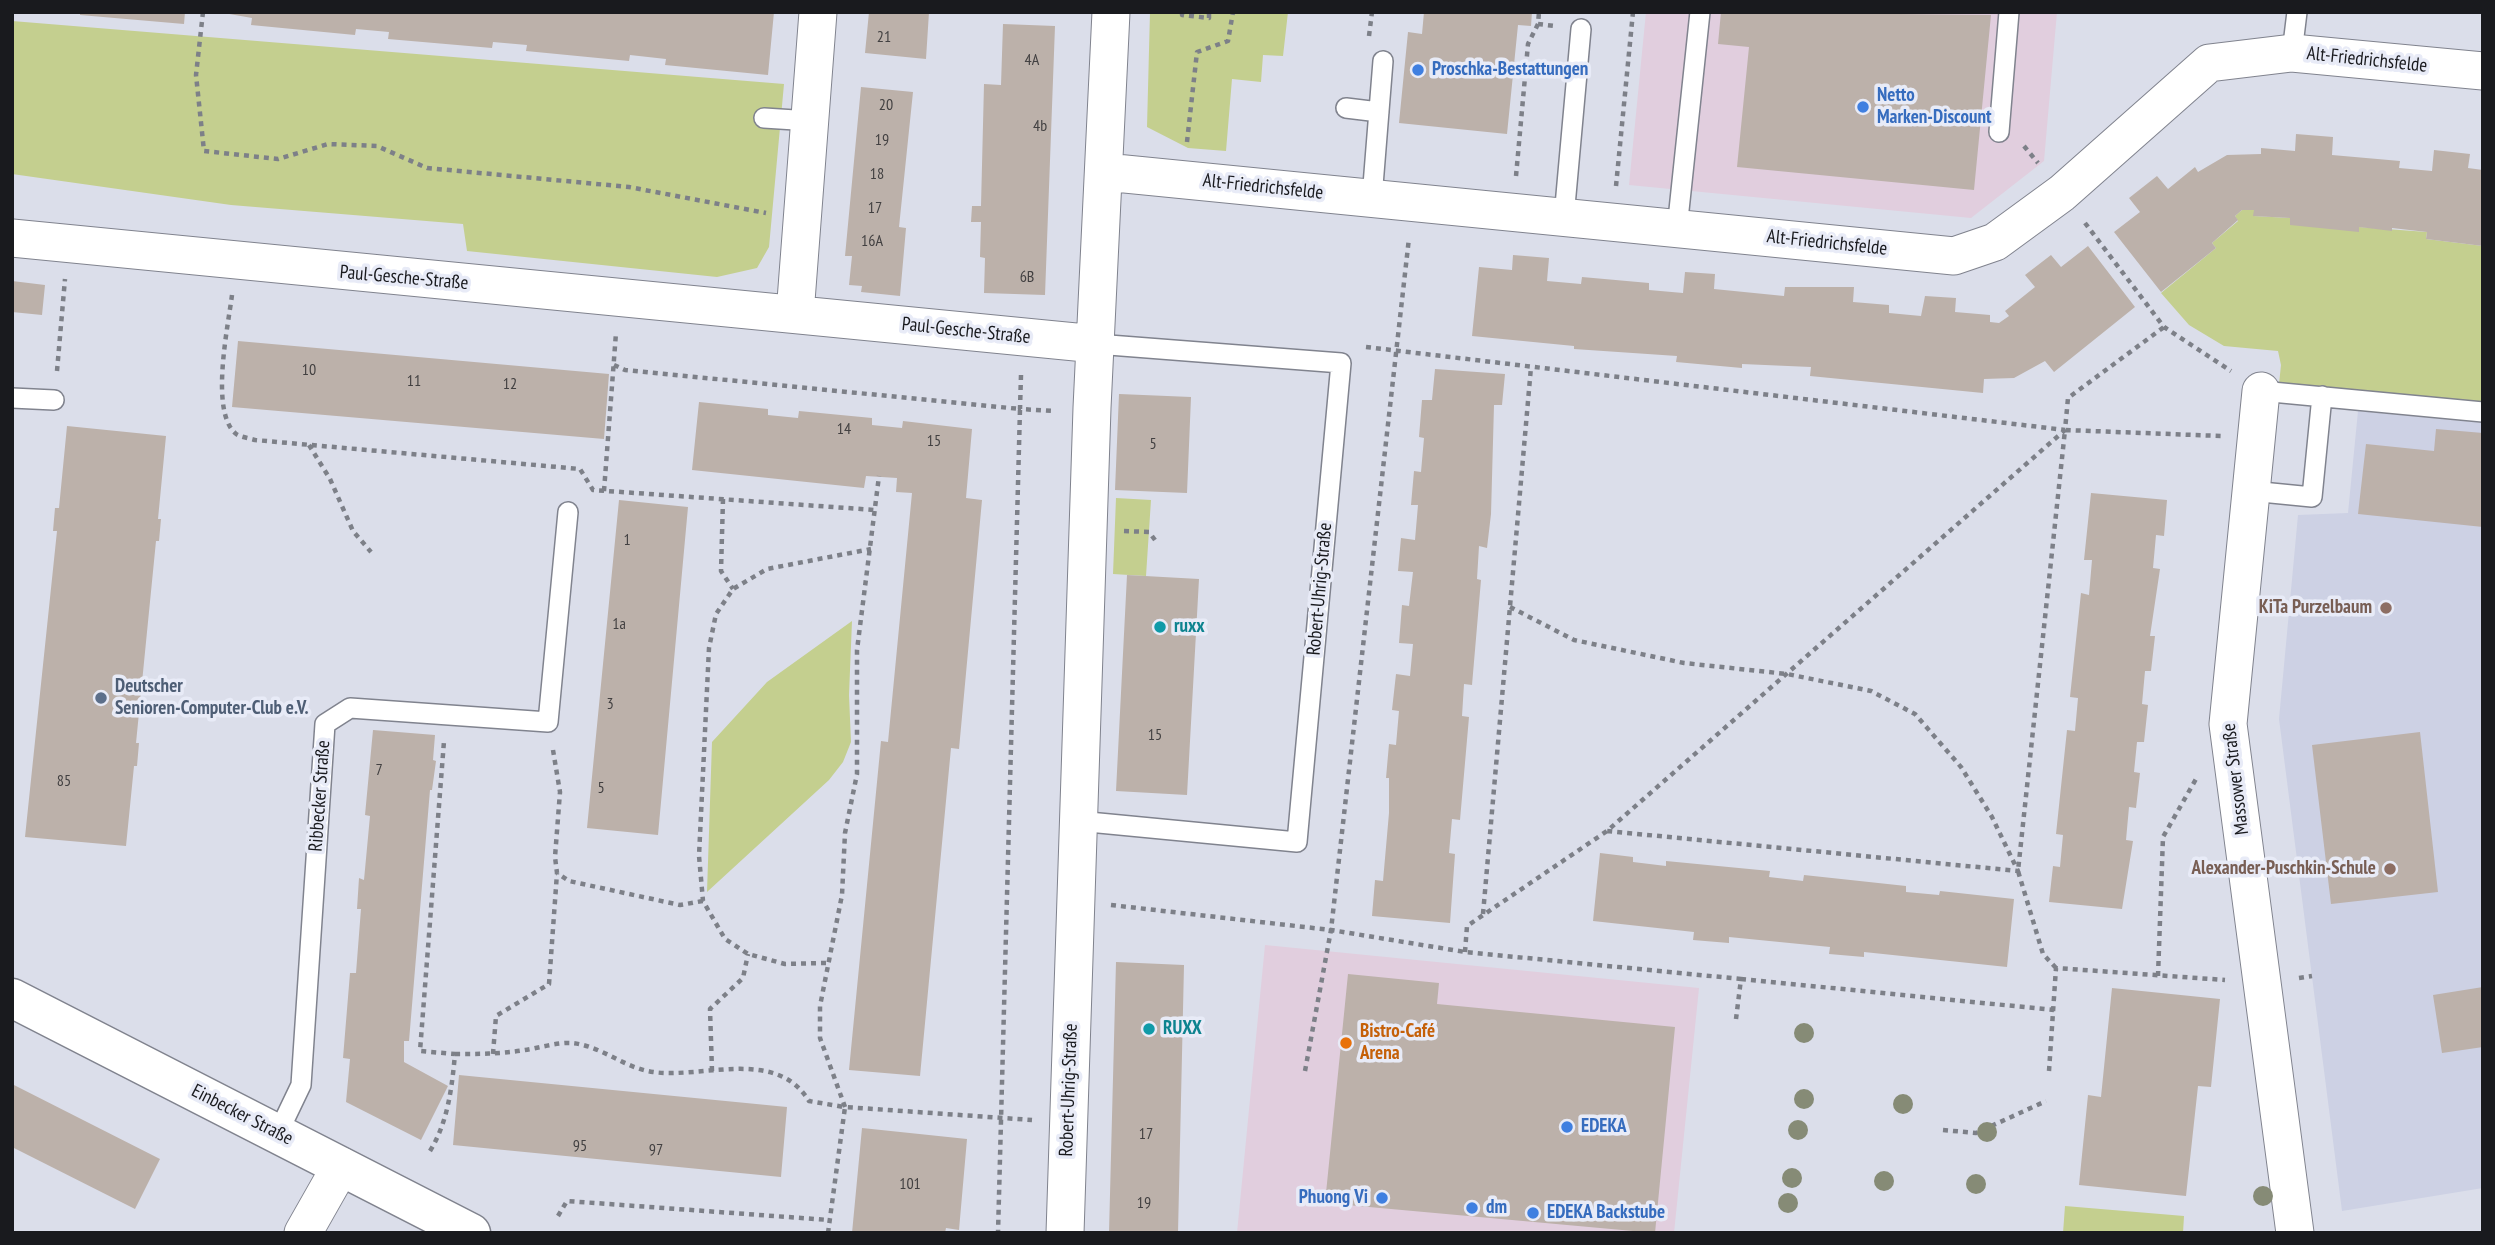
<!DOCTYPE html>
<meta charset="utf-8">
<style>
body{margin:0}
#map{position:relative;width:2495px;height:1245px;overflow:hidden;background:#dbdeea;font-family:"PT Sans Narrow",sans-serif}
canvas{display:block}
.frame{position:absolute;inset:0;border:14px solid #191a1e;pointer-events:none}
</style>
<div id="map">
<canvas width="2495" height="1245"></canvas>
<div class="frame"></div>
</div>
<script>
const c = document.querySelector('canvas').getContext('2d');
c.lineJoin = 'round';
function paint(path, color) { c.fillStyle = color; c.fill(path, 'evenodd'); }
function trace(path, color, width, dash) { c.strokeStyle = color; c.lineWidth = width; c.lineCap = dash ? 'butt' : 'round'; c.setLineDash(dash || []); c.stroke(path); }
function write(font, color, halo, rows, align = 'center') {
  c.font = font + ' "PT Sans Narrow",sans-serif'; c.lineWidth = 7; c.setLineDash([]); c.textBaseline = 'middle'; c.strokeStyle = halo; c.fillStyle = color; for (const [text, x, y, turn = 0] of rows) {
    c.save(); c.translate(x, y); c.rotate((+turn || 0) * Math.PI / 180); c.textAlign = isNaN(turn) ? turn : align; if (halo) c.strokeText(text, 0, 0); c.fillText(text, 0, 0); c.restore();
  }
}
const commercial = new Path2D(`
 M1646,12H2057L2044,161L1971,218L1629,185Z
 M1265,945L1699,988L1674,1233H1237Z`);
const built = new Path2D(`
 M2358,411L2483,423V1188L2342,1211L2279,719L2298,515L2348,513Z`);
const green = new Path2D(`
 M1150,12H1288L1283,56L1263,55L1261,82L1232,79L1226,151L1188,148L1147,127Z
 M12,21L784,84L769,247L757,268L717,277L467,251L463,224L231,205L12,174Z
 M2242,210H2254V216L2290,218L2359,231V227L2427,232L2426,239L2483,246V404L2279,384L2281,365L2278,351L2224,346L2189,325L2161,293L2216,248L2212,243L2238,221L2235,216Z
 M1116,498L1151,500L1146,576L1113,574Z
 M852,621L849,695L851,742L843,762L829,780L707,892L712,742L767,682Z
 M2065,1206L2184,1216L2183,1233H2063Z`);
const building = new Path2D(`
 M80,12H185L184,24L80,15Z
 M218,12H774L768,75L665,65L666,59L630,55L629,61L526,51L527,45L493,42L492,48L388,39L389,32L356,29L355,35L251,25L252,18Z
 M869,12H929L926,59L865,53Z
 M1424,12H1532L1531,26L1518,25L1507,134L1399,123L1408,32L1422,34Z
 M1721,12L1991,15L1974,190L1737,167L1749,47L1718,44Z
 M1003,24L1055,26L1045,295L984,293L985,258L980,257L981,222H971L972,206H981L984,84L1001,85Z
 M861,87L913,92L899,227L906,228L900,296L861,292L862,286L849,285L852,256H845Z
 M2296,134L2333,137L2332,155L2400,161L2399,168L2432,171L2434,150L2470,154L2468,168L2483,170V246L2426,239L2427,232L2392,228V231L2359,227V232L2290,225V218L2253,216L2254,210H2242L2235,216L2238,220L2212,243L2216,248L2161,292L2114,232L2140,212L2129,198L2157,176L2168,189L2195,167L2198,172L2227,155L2261,154V148L2295,151Z
 M2088,246L2135,307L2054,372L2045,361L2014,378L1984,379L1983,393L1810,376L1811,367L1742,364V368L1676,362L1677,356L1574,349V346L1472,336L1479,267L1512,270L1513,255L1549,258L1547,281L1581,284L1582,277L1649,283V290L1683,293L1685,272L1715,274L1714,289L1784,296L1785,287H1854L1853,302L1889,305V313L1921,316L1925,296L1956,298L1955,312L1990,315V322L1999,323L2009,316L2005,311L2035,287L2025,275L2051,255L2061,267Z
 M12,281L45,285L42,315L12,312Z
 M238,341L609,374L604,439L232,407Z
 M1435,369L1505,374L1502,405H1494L1491,514L1487,548L1479,546L1477,579L1481,580L1472,685L1464,684L1462,716L1469,717L1460,820L1452,819L1449,853L1455,854L1450,923L1372,916L1375,880L1383,881L1389,813V778H1386L1389,744L1396,745L1399,711L1392,710L1396,674L1410,676L1413,644L1399,643L1402,605L1409,606L1413,572L1398,571L1401,538L1415,540L1418,505H1411L1414,471L1421,472L1424,438L1419,437L1422,400H1432Z
 M1119,394L1191,397L1187,493L1115,490Z
 M699,402L768,409V415L798,418L799,411L872,418V425L902,428L903,421L972,429L966,498L982,500L959,749L951,748L920,1076L849,1070L881,741L888,742L912,493L896,492L897,478L866,476L864,488L692,470Z
 M67,426L166,436L158,519H161L159,541H156L136,743H139L137,766H134L126,846L25,837L57,531H53L55,508H59Z
 M2436,429L2483,433V527L2358,514L2366,444L2434,451Z
 M2091,493L2167,500L2164,536L2156,535L2153,568L2160,569L2150,636H2155L2151,671H2145L2142,704L2148,705L2144,742H2137L2134,772L2140,773L2136,808L2129,807L2126,840L2133,841L2122,909L2049,902L2053,866L2060,867L2063,835L2056,834L2067,730L2075,731L2078,698L2070,697L2081,593L2089,595L2092,560H2084Z
 M619,500L688,507L658,835L587,828Z
 M1127,575L1199,579L1187,795L1116,791Z
 M373,730L435,735L433,760L436,761L432,790H430L409,1041H404V1062L448,1086L421,1140L346,1102L350,1059L343,1058L350,973H356L361,909H357L359,878L364,880L370,816L365,815Z
 M2420,732L2438,892L2331,904L2312,745Z
 M1600,853L1633,857V862L1666,866V861L1770,871L1769,877L1803,881L1804,875L1906,886V892L1939,895L1940,891L2014,899L2007,967L1864,952V957L1829,954L1830,947L1729,937V943L1693,940L1694,932L1593,921Z
 M1116,962L1184,965L1178,1233H1109Z
 M1348,974L1439,983L1437,1004L1675,1027L1655,1233L1325,1203Z
 M2483,987V1047L2442,1053L2433,995Z
 M2112,988L2220,999L2211,1087L2198,1086L2186,1196L2079,1185L2088,1095L2101,1097Z
 M459,1075L787,1107L781,1177L453,1145Z
 M12,1084L160,1159L135,1209L12,1147Z
 M862,1128L967,1139L959,1230L946,1228L945,1233H852Z`);
const path = new Path2D(`
 M203,12L196,75L204,151L278,159L328,144L377,146L427,168L629,187L766,213
 M1182,12V15L1209,18V12
 M1538,24L1555,26
 M1369,36L1372,12
 M1187,142L1197,52L1228,41L1233,12
 M2024,146L2038,163
 M1516,176L1528,44L1538,24L1539,12
 M1616,186L1633,12
 M2085,223L2164,327L2231,371
 M232,295C228,327 210,410 235,433C239,437 249,438 255,440L580,469L593,490L875,510
 M1366,347L2065,430
 M614,365L625,370L1020,409L998,1233
 M57,371L65,279
 M1021,375L1020,409L1054,411
 M309,445L330,479L353,531L371,552
 M604,491L616,333
 M723,499L721,571L733,589
 M1124,531L1149,532L1155,540
 M1510,607L1574,640L1684,663L1787,674L1871,691L1915,714L1961,767L1992,817L2018,871L1607,831
 M553,750L560,792L555,857L557,873L569,881L680,905L703,901
 M1111,905L1331,930L1465,952L1741,979L1736,1019
 M1483,914L1531,367
 M1465,952L1467,926L1607,831L2065,430L2068,398L2164,327
 M826,963L785,964L748,954L725,939L703,901L699,856L709,648L716,614L733,589L767,569L871,549
 M2056,968L2043,954L2018,871L2065,430L2221,436
 M2158,976L2163,837L2196,779
 M2299,978L2312,976
 M1741,979L2054,1010
 M455,1054C479,1054 501,1054 525,1050C539,1048 558,1042 572,1043C602,1046 624,1068 653,1072C703,1079 776,1047 809,1101L844,1107
 M493,1054L496,1016L549,984L557,873
 M712,1071L710,1009L743,978L748,954
 M1305,1071L1331,930L1409,238
 M2049,1071L2056,968L2225,980
 M845,1107L820,1038V1006L842,895L845,833L857,774V650L879,476
 M1943,1130L1976,1133L2046,1101
 M430,1151C448,1122 452,1087 455,1054L420,1051L444,741
 M558,1216L567,1201L829,1220
 M828,1233L845,1107L1032,1120`);
const service = new Path2D(`
 M2292,53L2297,12
 M1346,108L1379,112
 M764,118L811,121
 M1999,132L2009,12
 M1372,198L1383,61
 M1564,217L1581,29
 M1677,229L1700,12
 M2261,391L2483,412
 M12,398L54,400
 M2251,491L2312,497L2322,396
 M1078,821L1297,842L1341,363L1096,344
 M278,1133L301,1085L325,724L350,708L548,722L568,512`);
const minor = new Path2D(`
 M1105,172L1954,256L1995,242L2062,193L2209,63L2292,53L2483,71
 M12,238L1096,344
 M795,314L818,12
 M2261,391L2228,724L2295,1233
 M303,1233L341,1166
 M1065,1233L1092,408L1111,12`);
const tertiary = new Path2D(`
 M12,998L471,1233`);
const trees = [
 [1804,1033],
 [1804,1099],
 [1903,1104],
 [1798,1130],
 [1987,1132],
 [1792,1178],
 [1884,1181],
 [1976,1184],
 [2263,1196],
 [1788,1203]
];
const markers = [
 [1418,70,7,"#3f7fe0"],
 [1863,107,7,"#3f7fe0"],
 [2386,608,7,"#8d6e63"],
 [1160,627,7,"#0f9aa8"],
 [101,698,7,"#5c6f8a"],
 [2390,869,7,"#8d6e63"],
 [1149,1029,7,"#0f9aa8"],
 [1346,1043,7,"#e8710a"],
 [1567,1127,7,"#3f7fe0"],
 [1382,1198,7,"#3f7fe0"],
 [1472,1208,7,"#3f7fe0"],
 [1533,1213,7,"#3f7fe0"]
];
const numberNames = [
 ["21",884,37],
 ["4A",1032,60],
 ["20",886,105],
 ["4b",1040,126],
 ["19",882,140],
 ["18",877,174],
 ["17",875,208],
 ["16A",872,241],
 ["6B",1027,277],
 ["10",309,370],
 ["11",414,381],
 ["12",510,384],
 ["14",844,429],
 ["15",934,441],
 ["5",1153,444],
 ["1",627,540],
 ["1a",619,624],
 ["3",610,704],
 ["15",1155,735],
 ["7",379,770],
 ["85",64,781],
 ["5",601,788],
 ["17",1146,1134],
 ["95",580,1146],
 ["97",656,1150],
 ["101",910,1184],
 ["19",1144,1203]
];
const streetNames = [
 ["Alt-Friedrichsfelde",2367,60,6],
 ["Alt-Friedrichsfelde",1263,187,6],
 ["Alt-Friedrichsfelde",1827,243,6],
 ["Paul-Gesche-Straße",404,278,5],
 ["Paul-Gesche-Straße",966,331,6],
 ["Robert-Uhrig-Straße",1320,589,-85],
 ["Massower Straße",2236,779,-97],
 ["Ribbecker Straße",320,796,-86],
 ["Robert-Uhrig-Straße",1069,1090,-88],
 ["Einbecker Straße",242,1115,27]
];
const shopNames = [
 ["Proschka-Bestattungen",1432,70],
 ["Netto",1877,96],
 ["Marken-Discount",1877,118],
 ["EDEKA",1581,1127],
 ["Phuong Vi",1368,1198,"right"],
 ["dm",1486,1208],
 ["EDEKA Backstube",1547,1213]
];
const educationNames = [
 ["KiTa Purzelbaum",2372,608],
 ["Alexander-Puschkin-Schule",2376,869]
];
const cultureNames = [
 ["ruxx",1174,627],
 ["RUXX",1163,1029]
];
const serviceNames = [
 ["Deutscher",115,687],
 ["Senioren-Computer-Club e.V.",115,709]
];
const foodNames = [
 ["Bistro-Café",1360,1032],
 ["Arena",1360,1054]
];
paint(commercial, '#e1cede');
paint(built, '#cdd1e4');
paint(green, '#c4cf8f');
paint(building, '#bcb1aa');
trace(service, '#80838e', 22);
trace(minor, '#80838e', 39);
trace(tertiary, '#80838e', 41);
trace(path, '#7d8088', 4.5, [5, 5]);
trace(service, '#fff', 19);
trace(minor, '#fff', 37);
trace(tertiary, '#fff', 38);
c.fillStyle = '#868b76';
for (const [x, y] of trees) { c.beginPath(); c.arc(x, y, 10, 0, 2 * Math.PI); c.fill(); }
for (const [x, y, r, color] of markers) { const dot = new Path2D(); dot.arc(x, y, r, 0, 2 * Math.PI); c.fillStyle = color; c.fill(dot); trace(dot, '#e8ebf7', 2.5); }
write('16px', '#424041', null, numberNames);
write('19px', '#191a1e', '#e8ebf7', streetNames);
write('bold 19px', '#366cbe', '#e8ebf7', shopNames, 'left');
write('bold 19px', '#785e54', '#e8ebf7', educationNames, 'right');
write('bold 19px', '#0d838f', '#e8ebf7', cultureNames, 'left');
write('bold 19px', '#4e5e75', '#e8ebf7', serviceNames, 'left');
write('bold 19px', '#c56008', '#e8ebf7', foodNames, 'left');
</script>
